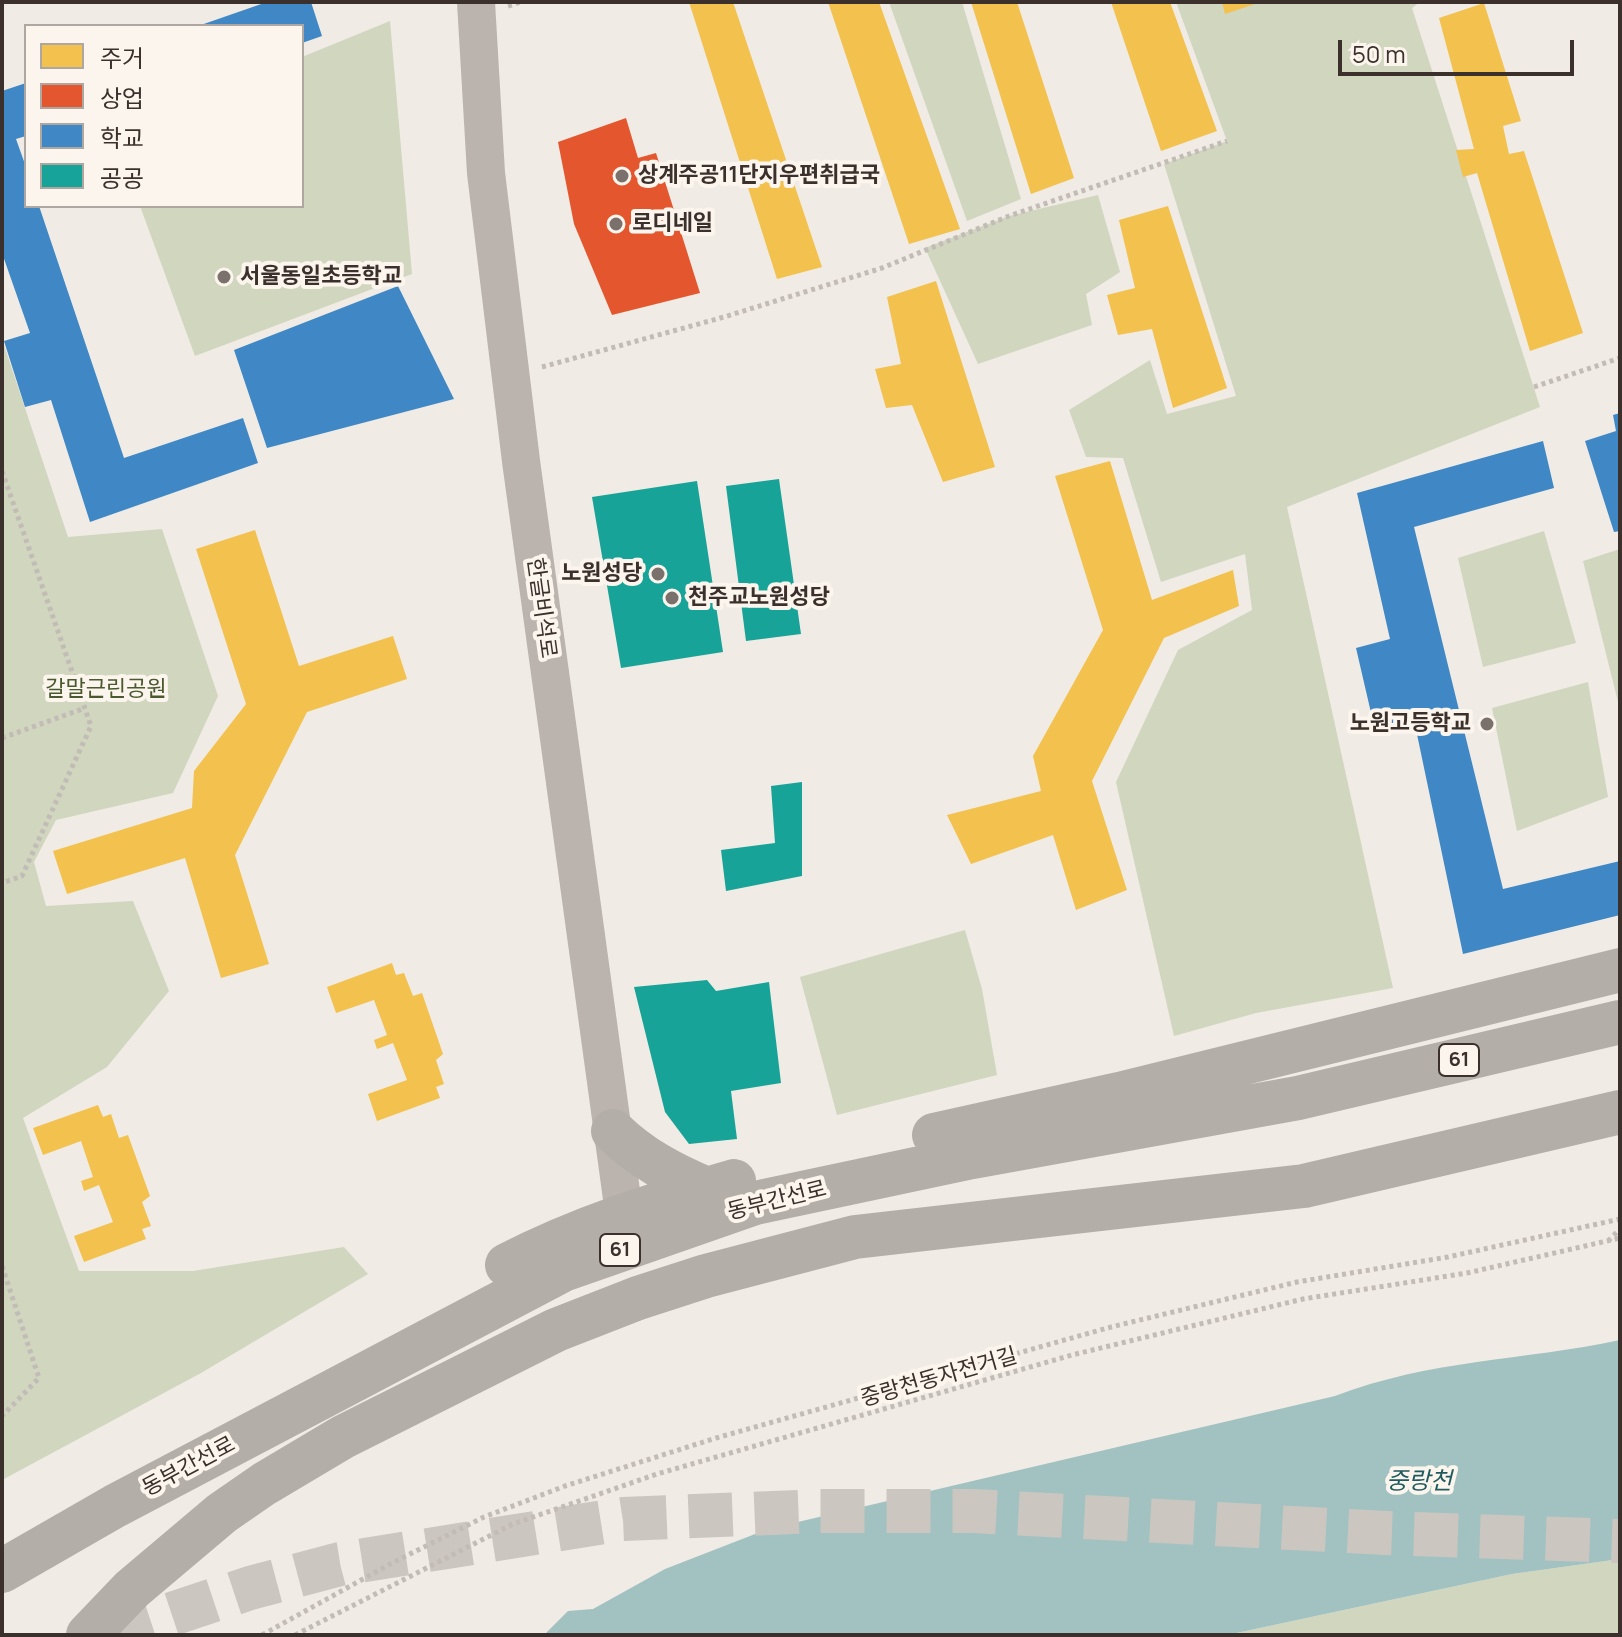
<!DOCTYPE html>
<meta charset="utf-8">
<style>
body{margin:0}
#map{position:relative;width:1622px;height:1637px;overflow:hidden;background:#f0ebe5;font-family:Manrope,"Noto Sans KR",sans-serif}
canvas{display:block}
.frame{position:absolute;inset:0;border:4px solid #3b302b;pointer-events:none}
.legend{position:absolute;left:24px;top:24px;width:280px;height:184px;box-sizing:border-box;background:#fbf5ee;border:2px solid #aea6a0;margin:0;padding:10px 14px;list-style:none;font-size:24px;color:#3b302b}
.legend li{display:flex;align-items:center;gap:16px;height:40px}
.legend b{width:40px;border:2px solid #aea6a0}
.scale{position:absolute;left:1338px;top:40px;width:236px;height:36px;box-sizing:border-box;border:4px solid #3b302b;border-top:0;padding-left:10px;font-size:24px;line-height:28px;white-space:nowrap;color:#3b302b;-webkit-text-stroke:6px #fbf5ee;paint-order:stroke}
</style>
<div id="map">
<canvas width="1622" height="1637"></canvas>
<div class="frame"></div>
<ul class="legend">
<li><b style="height:22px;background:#f2c14e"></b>주거</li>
<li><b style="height:22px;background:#e4572e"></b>상업</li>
<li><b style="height:22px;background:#3f88c5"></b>학교</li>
<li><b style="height:22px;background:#17a398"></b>공공</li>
</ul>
<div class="scale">50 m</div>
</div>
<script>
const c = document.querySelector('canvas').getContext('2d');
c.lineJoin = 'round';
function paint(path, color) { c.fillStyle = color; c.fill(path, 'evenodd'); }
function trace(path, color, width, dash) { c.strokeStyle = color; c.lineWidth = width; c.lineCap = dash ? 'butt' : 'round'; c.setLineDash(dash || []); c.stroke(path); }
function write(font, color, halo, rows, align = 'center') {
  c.font = font + ' Manrope,"Noto Sans KR",sans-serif'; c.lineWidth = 8; c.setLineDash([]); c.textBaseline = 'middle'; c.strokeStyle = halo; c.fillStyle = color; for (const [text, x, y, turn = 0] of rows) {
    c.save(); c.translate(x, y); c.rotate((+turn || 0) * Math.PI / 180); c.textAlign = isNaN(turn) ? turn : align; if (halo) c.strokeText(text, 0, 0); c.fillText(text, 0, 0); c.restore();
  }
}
const green = new Path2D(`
 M889,2H962L1021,199L967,221Z
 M1176,2H1420L1412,8L1540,407L1287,507L1393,988L1256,1013L1174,1036L1116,782L1178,650L1252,610L1245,554L1161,582L1123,458L1086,457L1069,410L1150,360L1167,414L1236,396L1164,164L1227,141Z
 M390,21L412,274L195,356L140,206H302V57Z
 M1098,195L1120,272L1086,294L1092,325L978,364L925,248L1009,216Z
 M2,339L68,537L162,529L218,696L173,793L56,820L34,862L46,906L133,901L169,991L107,1067L23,1118L79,1271H193L344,1247L368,1274L201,1373L2,1480Z
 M1544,531L1576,643L1483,667L1458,558Z
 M1620,549V710L1583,561Z
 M1588,682L1608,797L1517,831L1492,708Z
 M965,930L982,989L997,1075L837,1115L800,977Z
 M1620,1559V1635H1227L1512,1574Z`);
const water = new Path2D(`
 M1620,1340V1559L1512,1574L1227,1635H544L568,1611L593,1609L665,1569L768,1529L1335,1396C1432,1359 1522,1361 1620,1340Z`);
const homes = new Path2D(`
 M689,2H733L822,267L777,279Z
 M828,2H879L960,229L909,244Z
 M971,2H1017L1074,178L1031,194Z
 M1111,2H1170L1217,131L1161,151Z
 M1222,2H1258V3L1225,14Z
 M1484,3L1521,121L1503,126L1509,154L1524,151L1583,333L1530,351L1477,173L1463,177L1456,150L1474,149L1439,18Z
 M1168,206L1227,388L1173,408L1152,329L1118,335L1107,295L1135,288L1119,220Z
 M936,281L995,467L943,482L912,405L886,408L875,369L901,364L887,297Z
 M1110,461L1152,600L1233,570L1239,606L1164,638L1092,781L1127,890L1076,910L1053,835L971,864L947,815L1041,791L1033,756L1103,630L1055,476Z
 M255,530L299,666L393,636L407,679L307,712L235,855L269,964L221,978L185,858L67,894L53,851L192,808L194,771L246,704L196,549Z
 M392,963L396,975L404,973L413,996L422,993L443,1054L436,1060L444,1084L436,1087L440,1098L377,1121L368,1094L407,1080L393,1043L377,1049L374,1040L387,1035L374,1000L336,1013L327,987Z
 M98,1105L103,1117L111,1114L119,1138L128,1135L150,1196L142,1202L151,1226L142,1229L146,1239L84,1262L74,1236L113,1222L99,1185L84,1191L81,1181L93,1177L81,1141L43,1155L33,1128Z`);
const shops = new Path2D(`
 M626,118L638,158L656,153L700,293L612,315L574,224L558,142Z`);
const schools = new Path2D(`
 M267,2H311L322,36L302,43V26H198Z
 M26,83V136L16,139L26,167V206H39L124,458L243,418L258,463L90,522L51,400L25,407L4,341L30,333L2,253V91Z
 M398,286L454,399L267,448L234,350Z
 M1620,413V531L1614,532L1585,441L1616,431L1613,415Z
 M1543,441L1554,488L1414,527L1503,889L1620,861V915L1463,954L1414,720L1375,730L1356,648L1390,639L1357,493Z`);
const public = new Path2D(`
 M779,479L801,634L746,641L726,486Z
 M697,481L723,652L621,668L592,497Z
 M802,782V876L726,891L721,850L775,843L771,786Z
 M707,980L716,991L769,982L781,1083L731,1091L737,1139L689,1144L665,1112L634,987Z`);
const trunkTunnel = new Path2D(`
 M109,1635L250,1588L340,1564L623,1519L820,1511H973L1386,1533L1620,1541`);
const path = new Path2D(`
 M508,6L521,2
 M542,367L724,317L882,268L1009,216L1227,141
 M1534,387L1620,358
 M2,471L91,726L22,876L2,883
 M2,738L85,708
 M1608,1241L1620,1229
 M2,1266L39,1378L2,1416
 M262,1635L392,1563L484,1517L565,1486L716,1438L1111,1327L1297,1282L1448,1257L1620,1219
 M295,1635L513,1524L657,1474L1072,1355L1303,1299L1467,1273L1620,1238`);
const secondary = new Path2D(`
 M476,2L486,173L521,461L624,1213`);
const trunk = new Path2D(`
 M613,1131C641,1158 671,1174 707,1189
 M934,1135L1119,1094L1620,970
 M507,1265C580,1227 655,1204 734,1181
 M2,1571L115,1506L563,1270L755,1203L972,1157L1298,1098L1620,1022
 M88,1635L132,1589L222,1513L264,1484L343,1437L556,1330L638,1298L706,1276L855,1237L1304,1186L1620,1112`);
const markers = [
 [622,176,8,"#7a716c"],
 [616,224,8,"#7a716c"],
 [224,277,8,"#7a716c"],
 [658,574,8,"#7a716c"],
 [672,598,8,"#7a716c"],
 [1487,724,8,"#7a716c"]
];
const shields = [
 [1459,1060,40],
 [620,1250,40]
];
const shieldNames = [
 ["61",1459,1060],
 ["61",620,1250]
];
const poiNames = [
 ["상계주공11단지우편취급국",638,176],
 ["로디네일",632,224],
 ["서울동일초등학교",240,277],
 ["노원성당",642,574,"right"],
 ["천주교노원성당",688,598],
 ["노원고등학교",1471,724,"right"]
];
const streetNames = [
 ["한글비석로",541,608,82],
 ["동부간선로",777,1201,-14],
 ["중랑천동자전거길",939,1378,-16],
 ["동부간선로",189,1467,-28]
];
const parkNames = [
 ["갈말근린공원",106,690]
];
const waterNames = [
 ["중랑천",1419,1482]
];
paint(green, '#d1d6bf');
paint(water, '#a1c2c1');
paint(homes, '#f2c14e');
paint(shops, '#e4572e');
paint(schools, '#3f88c5');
paint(public, '#17a398');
trace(trunkTunnel, '#ccc6c0', 44, [44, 22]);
trace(path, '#c2bbb6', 5, [4, 4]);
trace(secondary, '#bab3ae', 38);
trace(trunk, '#b4aea8', 44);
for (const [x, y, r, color] of markers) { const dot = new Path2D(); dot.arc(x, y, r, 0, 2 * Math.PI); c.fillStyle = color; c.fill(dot); trace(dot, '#fbf5ee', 3); }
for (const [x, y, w] of shields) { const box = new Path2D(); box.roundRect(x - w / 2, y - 16, w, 32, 6); c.fillStyle = '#fbf5ee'; c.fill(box); trace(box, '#3b302b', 2); }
write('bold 20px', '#3b302b', null, shieldNames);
write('bold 22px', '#3b302b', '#fbf5ee', poiNames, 'left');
write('22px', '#3b302b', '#fbf5ee', streetNames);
write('22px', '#4a5a2e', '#fbf5ee', parkNames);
write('italic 24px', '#1f5a5e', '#fbf5ee', waterNames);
</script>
